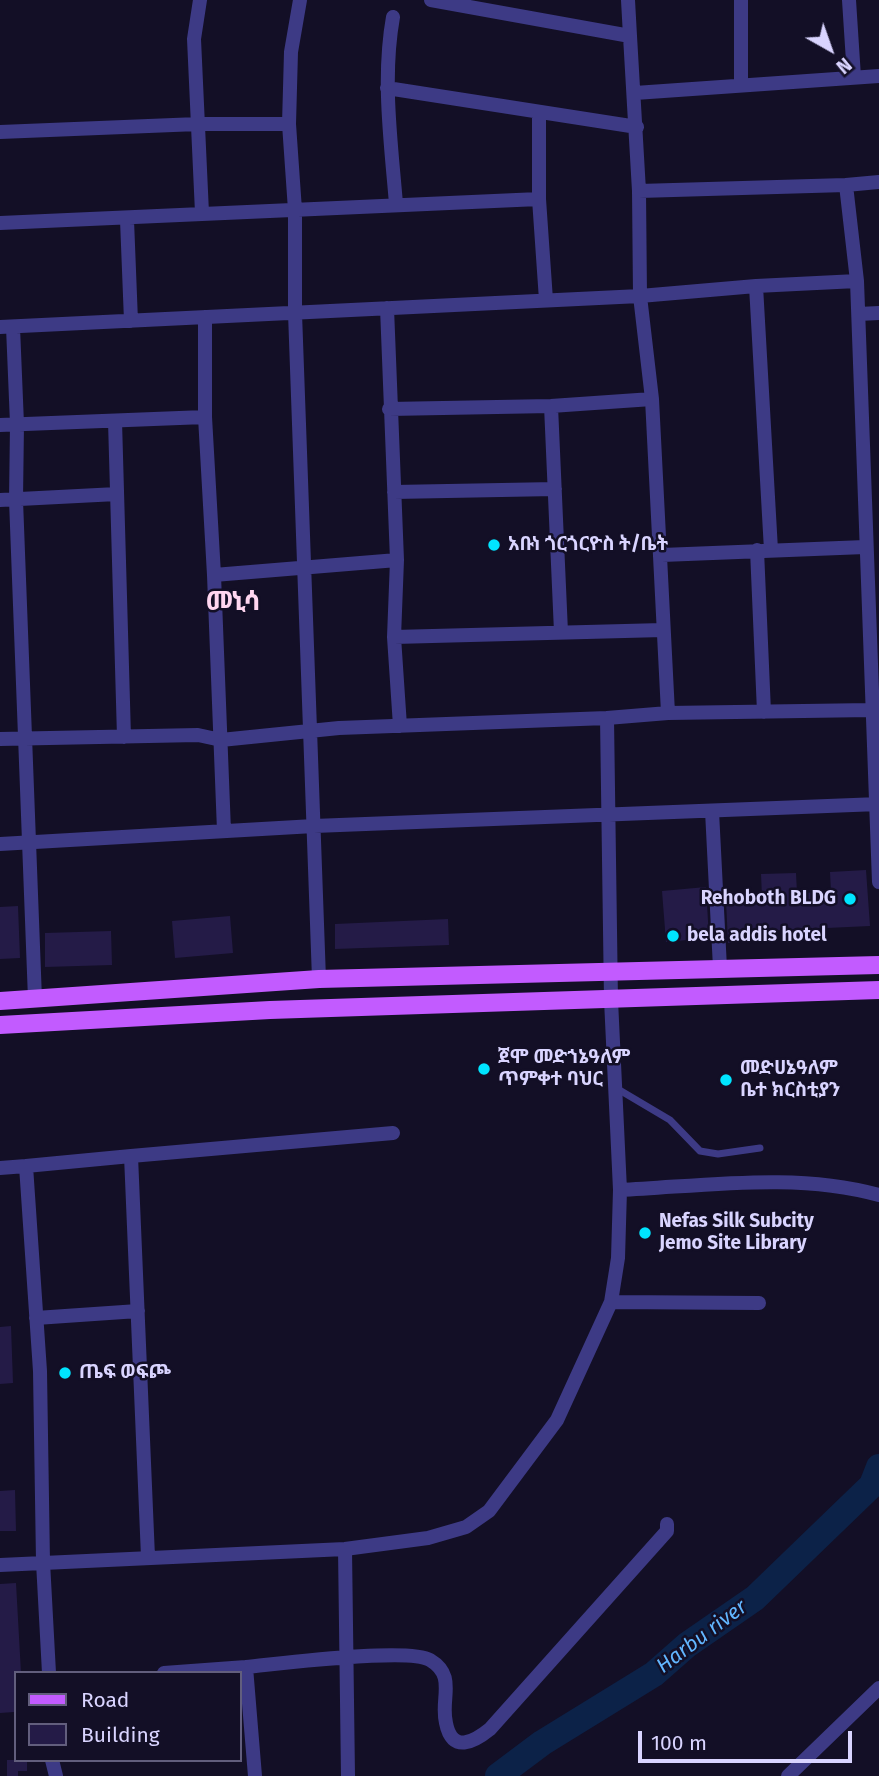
<!DOCTYPE html>
<meta charset="utf-8">
<style>
body{margin:0}
#map{position:relative;width:879px;height:1776px;overflow:hidden;background:#130f26;font-family:"Fira Sans",sans-serif}
canvas{display:block}
.legend{position:absolute;left:14px;top:1671px;width:228px;height:91px;box-sizing:border-box;background:#130f26;border:2px solid #625e7d;margin:0;padding:9px 12px;list-style:none;font-size:21px;color:#d9d4ff}
.legend li{display:flex;align-items:center;gap:14px;height:35px}
.legend b{width:35px;border:2px solid #625e7d}
.north{position:absolute;left:795px;top:14px;width:70px;height:70px;-webkit-text-stroke:5px #130f26;paint-order:stroke;rotate:140deg;font-size:19px;font-weight:700;line-height:28px;text-align:center;color:#d9d4ff}
.north::after{content:'';display:block;margin:auto;width:24px;height:32px;background:#d9d4ff;clip-path:polygon(50% 0,100% 100%,50% 72%,0 100%)}
.scale{position:absolute;left:638px;top:1731px;width:214px;height:32px;box-sizing:border-box;border:4px solid #d9d4ff;border-top:0;padding-left:9px;font-size:21px;line-height:24px;white-space:nowrap;color:#d9d4ff;-webkit-text-stroke:5px #130f26;paint-order:stroke}
</style>
<div id="map">
<canvas width="879" height="1776"></canvas>
<ul class="legend">
<li><b style="height:9px;background:#c25bff"></b>Road</li>
<li><b style="height:19px;background:#241b47"></b>Building</li>
</ul>
<div class="north">N</div>
<div class="scale">100 m</div>
</div>
<script>
const c = document.querySelector('canvas').getContext('2d');
c.lineJoin = 'round';
function trace(path, color, width, dash) { c.strokeStyle = color; c.lineWidth = width; c.lineCap = dash ? 'butt' : 'round'; c.setLineDash(dash || []); c.stroke(path); }
function paint(path, color) { c.fillStyle = color; c.fill(path, 'evenodd'); }
function write(font, color, halo, rows, align = 'center') {
  c.font = font + ' "Fira Sans","Noto Sans Ethiopic",sans-serif'; c.lineWidth = 5; c.setLineDash([]); c.textBaseline = 'middle'; c.strokeStyle = halo; c.fillStyle = color; for (const [text, x, y, turn = 0] of rows) {
    c.save(); c.translate(x, y); c.rotate((+turn || 0) * Math.PI / 180); c.textAlign = isNaN(turn) ? turn : align; if (halo) c.strokeText(text, 0, 0); c.fillText(text, 0, 0); c.restore();
  }
}
const river = new Path2D(`
 M498,1776L542,1743L654,1674L687,1645L755,1598L872,1485L879,1467`);
const building = new Path2D(`
 M866,870L870,926L762,931V940L728,943L726,900L762,897L761,874L796,873L797,893L831,892L830,872Z
 M706,887L709,938L666,942L662,891Z
 M18,906L20,958L0,959V907Z
 M230,916L233,953L175,958L172,921Z
 M448,919L449,945L335,949V924Z
 M111,931L112,965L45,967V933Z
 M11,1326L13,1383L0,1384V1327Z
 M15,1490L16,1531H0V1491Z
 M16,1583L21,1673H16L14,1712L0,1713V1584Z
 M7,1760H27V1771H18V1776H7Z`);
const service = new Path2D(`
 M616,1088L670,1120L700,1151L718,1154L760,1148`);
const minor = new Path2D(`
 M200,0L194,39L202,213
 M300,0L291,52L289,124L295,210V313L319,979
 M628,0L630,36
 M741,0V85
 M849,0L854,77
 M393,17C382,79 391,142 396,204
 M387,88L637,127
 M635,93L879,76
 M539,112V199
 M0,132L198,124H289
 M846,185L879,182
 M639,191L846,185L857,281
 M127,220L131,321
 M0,223L539,199L546,300
 M756,286L771,550
 M387,308L397,560L394,637L400,726
 M859,314L879,313
 M205,317V417L214,575L397,560
 M0,327L640,296L756,286L857,281L879,882
 M13,327L17,424L16,500L35,999
 M551,406L561,632
 M389,409L551,406L652,399
 M115,421L124,737
 M0,425L205,417
 M394,492L555,489
 M0,500L117,494
 M757,550L764,712
 M662,555L865,547
 M214,575L224,831
 M394,637L663,630
 M668,713L871,710
 M0,739L198,735L221,740L339,728L607,718
 M712,811L720,968
 M0,844L314,826L879,804
 M131,1156L393,1133
 M0,1168L26,1166
 M620,1190C706,1186 796,1172 879,1195
 M611,1302L759,1303
 M36,1318L138,1311
 M345,1549L348,1776
 M0,1565L345,1549L428,1538L466,1527L489,1511L557,1420L611,1302L618,1258L620,1190L611,1000L607,718L668,713L652,399L640,296L639,191L630,36L431,0
 M246,1667C278,1664 408,1647 430,1660C457,1676 440,1699 446,1723C452,1754 474,1742 490,1729L667,1531V1524
 M49,1673L43,1562L40,1371L26,1166L131,1156L148,1557
 M164,1673L246,1667L255,1776
 M52,1760L56,1776
 M788,1776L879,1688`);
const primary = new Path2D(`
 M0,1001L319,979L879,965
 M0,1025L270,1010L879,990`);
const markers = [
 [494,545,7,"#00e5ff"],
 [850,899,7,"#00e5ff"],
 [673,936,7,"#00e5ff"],
 [484,1069,7,"#00e5ff"],
 [726,1080,7,"#00e5ff"],
 [645,1233,7,"#00e5ff"],
 [65,1373,7,"#00e5ff"]
];
const poiNames = [
 ["አቡነ ጎርጎርዮስ ት/ቤት",508,545],
 ["Rehoboth BLDG",836,899,"right"],
 ["bela addis hotel",687,936],
 ["ጀሞ መድኀኔዓለም",498,1058],
 ["ጥምቀተ ባህር",498,1080],
 ["መድሀኔዓለም",740,1069],
 ["ቤተ ክርስቲያን",740,1091],
 ["Nefas Silk Subcity",659,1222],
 ["Jemo Site Library",659,1244],
 ["ጤፍ ወፍጮ",79,1373]
];
const waterNames = [
 ["Harbu river",702,1637,-37]
];
const districtNames = [
 ["መኒሳ",233,603]
];
trace(river, '#0c2248', 26);
paint(building, '#241b47');
trace(service, '#3d3a85', 7);
trace(minor, '#3d3a85', 14);
trace(primary, '#c25bff', 18);
for (const [x, y, r, color] of markers) { const dot = new Path2D(); dot.arc(x, y, r, 0, 2 * Math.PI); c.fillStyle = color; c.fill(dot); trace(dot, '#130f26', 2.5); }
write('bold 19px', '#d9d4ff', '#130f26', poiNames, 'left');
write('italic 21px', '#62b6ff', '#130f26', waterNames);
write('bold 26px', '#ffd6f0', '#130f26', districtNames);
</script>
